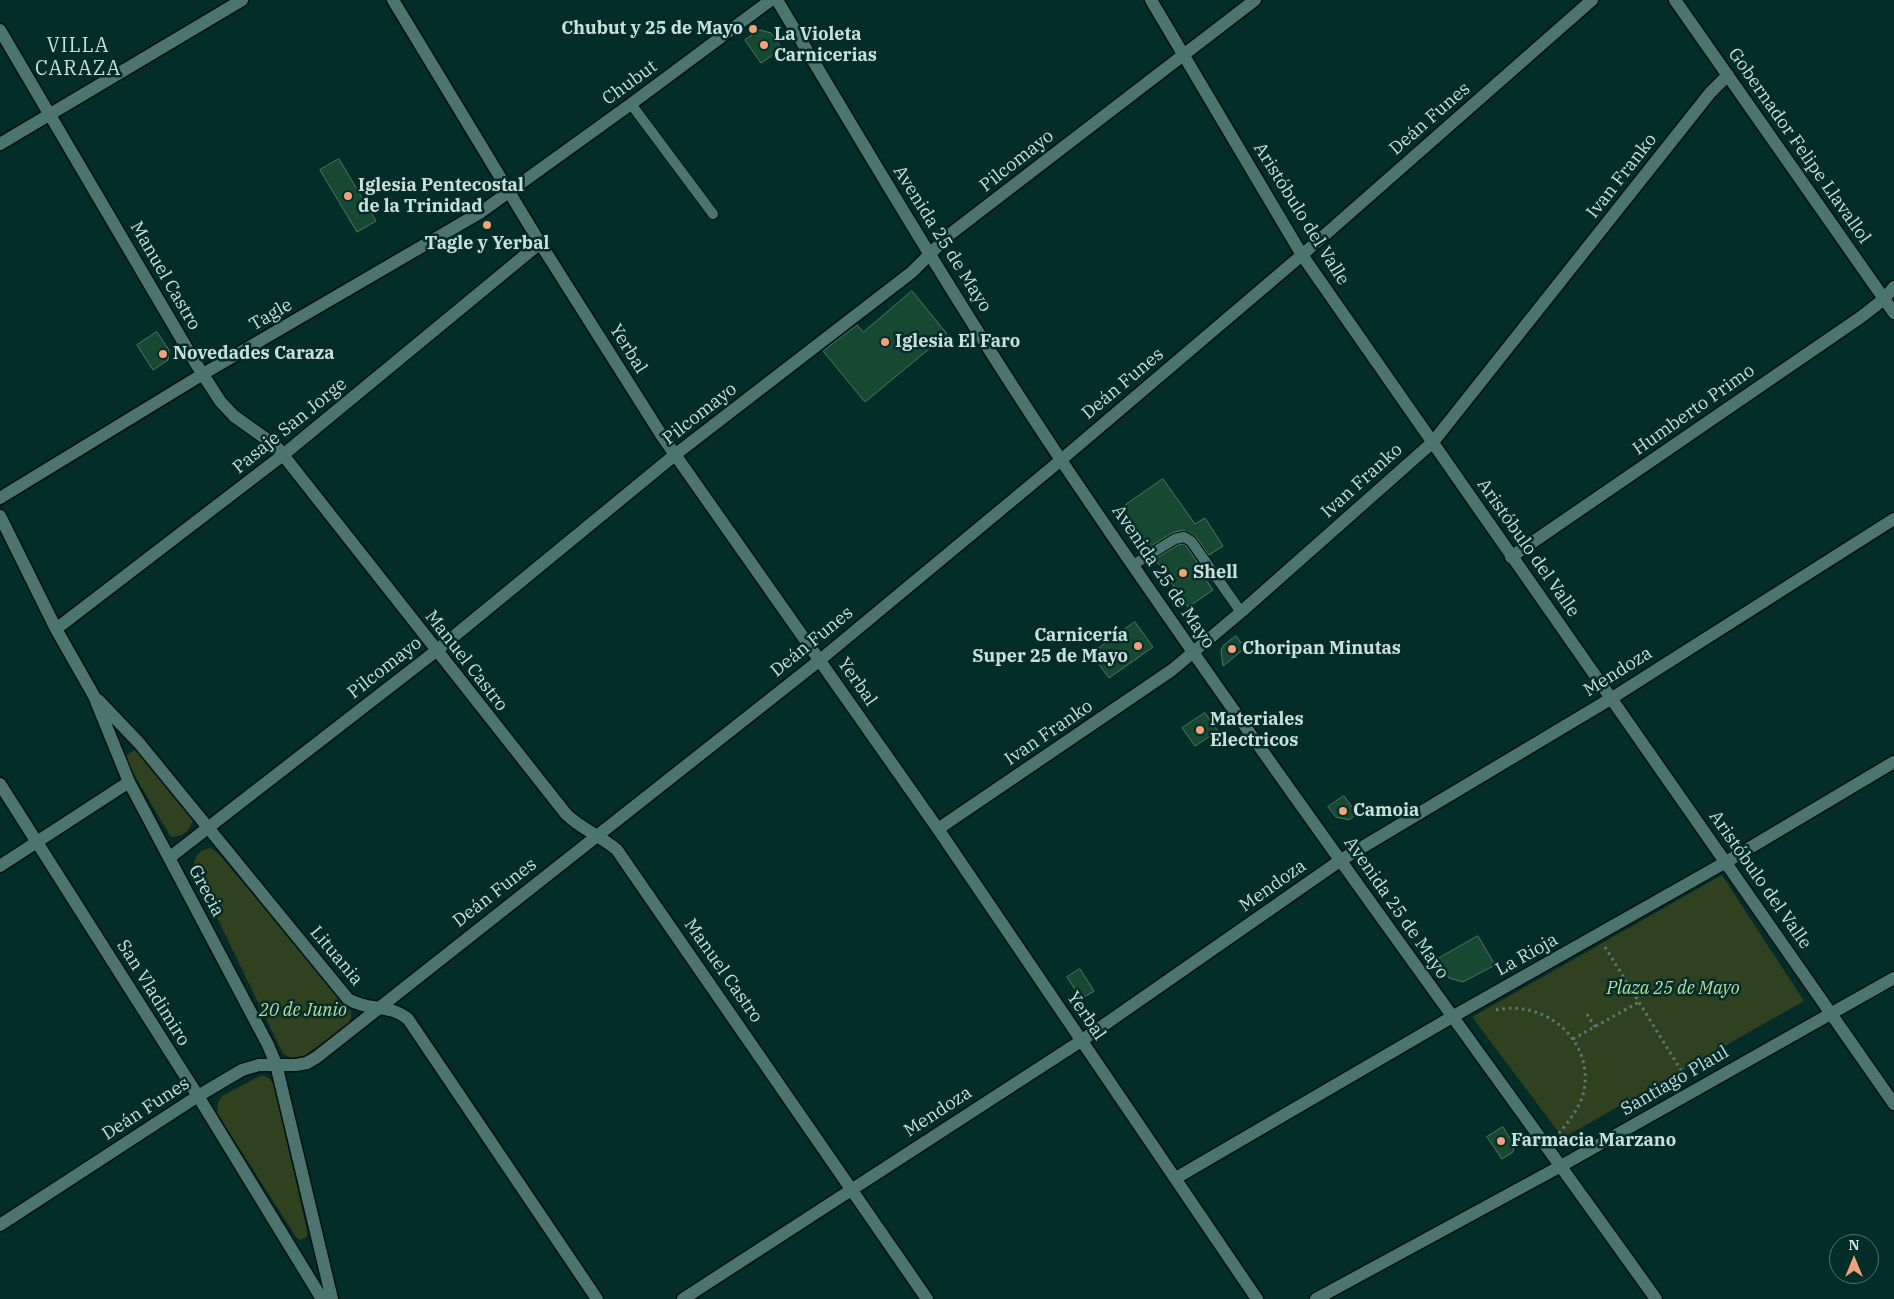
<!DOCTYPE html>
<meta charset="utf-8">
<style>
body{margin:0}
#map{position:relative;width:1894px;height:1299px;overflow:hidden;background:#042c29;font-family:"IBM Plex Serif",serif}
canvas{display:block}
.north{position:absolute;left:1829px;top:1234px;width:50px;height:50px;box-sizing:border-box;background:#042c29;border:1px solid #547471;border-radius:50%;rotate:0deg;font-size:14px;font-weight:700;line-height:20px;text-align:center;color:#cbdfdc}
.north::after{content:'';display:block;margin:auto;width:18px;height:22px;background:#f1a27b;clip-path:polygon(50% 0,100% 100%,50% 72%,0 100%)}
</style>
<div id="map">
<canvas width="1894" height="1299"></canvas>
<div class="north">N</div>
</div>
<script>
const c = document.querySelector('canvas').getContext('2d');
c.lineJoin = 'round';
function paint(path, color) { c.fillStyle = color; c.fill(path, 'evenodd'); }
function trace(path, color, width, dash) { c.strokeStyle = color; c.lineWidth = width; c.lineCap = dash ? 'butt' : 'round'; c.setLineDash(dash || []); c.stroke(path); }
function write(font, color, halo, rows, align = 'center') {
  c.font = font + ' "IBM Plex Serif",serif'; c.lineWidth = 5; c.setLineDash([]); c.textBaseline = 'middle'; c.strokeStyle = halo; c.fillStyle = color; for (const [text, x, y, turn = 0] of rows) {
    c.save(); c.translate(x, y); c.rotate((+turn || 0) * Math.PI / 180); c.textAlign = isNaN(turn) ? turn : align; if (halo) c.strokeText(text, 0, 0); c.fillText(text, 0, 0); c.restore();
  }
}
const green = new Path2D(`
 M134,750L141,753L193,821C189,831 183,837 171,837L169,834L126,761L127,755Z
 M210,848L218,853L351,1011V1018L347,1025L304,1056L292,1058L283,1054L194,870C193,859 197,850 210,848Z
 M1722,875L1804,1001L1563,1138L1472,1017Z
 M262,1075L270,1079L274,1086L307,1230V1237L300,1240L296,1237L217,1113L218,1102L222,1096Z`);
const building = new Path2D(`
 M760,30L771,33L782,49L761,63L745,40Z
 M339,159L376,221L357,232L320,170Z
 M912,291L947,334L865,402L823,351L857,325L863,332Z
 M157,332L169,350L168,360L153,370L137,345Z
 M1163,479L1195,524L1205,518L1223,546L1209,555L1196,537L1183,530L1172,533L1148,548L1120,509Z
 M1183,544L1186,546L1197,562L1195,564L1213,590L1188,607L1155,559L1178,545Z
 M1135,622L1153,647L1109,678L1091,654Z
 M1236,636L1245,648L1223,666L1221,651L1223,646Z
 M1205,713L1218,731L1195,746L1182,728Z
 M1344,796L1357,814L1349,820L1336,817L1328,807Z
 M1478,936L1495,965L1463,982L1449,978L1436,960Z
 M1080,969L1094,991L1081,999L1067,977Z
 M1503,1127L1514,1145L1513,1152L1502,1159L1487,1137Z`);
const path = new Path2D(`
 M1605,947L1687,1080
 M1496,1010C1542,1000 1589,1035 1585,1084C1583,1105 1569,1121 1556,1137
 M1587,1014L1595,1027
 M1573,1039L1639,1002`);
const lane = new Path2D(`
 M631,104L713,214
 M1133,565L1175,539L1184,537L1191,541L1241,612`);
const street = new Path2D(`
 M393,0L540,243L662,436L938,829L1257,1299
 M1151,0L1302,255L1894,1104
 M1675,0L1894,313
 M0,30L195,362L220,401L234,416L276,446L566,814C581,829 601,836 617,850L927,1299
 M0,144L242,0
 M0,498L203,374L481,212L631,104L771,0
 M0,516L56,629L94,696L129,782L268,1045L276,1064L332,1299
 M1511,557L1861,317L1884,299L1894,287
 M56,629L283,455L540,243
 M98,700L139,743L348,999C367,1011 391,1004 408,1019L597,1299
 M0,784L198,1096L322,1299
 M938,829L1172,670L1241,612L1433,442L1710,93L1728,75
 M169,858L436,651L676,454L912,272L949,235L1255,0
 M1341,860L1612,698L1894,519
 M0,866L129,782
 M1176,1178L1452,1017L1726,862L1894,762
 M0,1225L198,1096L242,1070L259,1065H296L307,1063L317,1057L820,660L1061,460L1302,255L1592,0
 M1316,1299L1561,1166L1894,978`);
const secondary = new Path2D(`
 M777,0C870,156 962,312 1063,463C1254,746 1457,1021 1656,1299
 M683,1299L1081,1041L1341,860`);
const markers = [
 [753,29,5,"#f1a27b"],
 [764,45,5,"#f1a27b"],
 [348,196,5,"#f1a27b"],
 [487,225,5,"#f1a27b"],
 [885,342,5,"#f1a27b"],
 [163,354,5,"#f1a27b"],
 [1183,573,5,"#f1a27b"],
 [1138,646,5,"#f1a27b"],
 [1232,649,5,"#f1a27b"],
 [1200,730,5,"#f1a27b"],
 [1343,811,5,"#f1a27b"],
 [1501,1141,5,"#f1a27b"]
];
const poiNames = [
 ["Chubut y 25 de Mayo",743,29,"right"],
 ["La Violeta",774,35],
 ["Carnicerias",774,56],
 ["Iglesia Pentecostal",358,186],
 ["de la Trinidad",358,207],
 ["Tagle y Yerbal",487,244,"center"],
 ["Iglesia El Faro",895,342],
 ["Novedades Caraza",173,354],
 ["Shell",1193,573],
 ["Carnicería",1128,636,"right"],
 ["Super 25 de Mayo",1128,657,"right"],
 ["Choripan Minutas",1242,649],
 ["Materiales",1210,720],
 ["Electricos",1210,741],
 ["Camoia",1353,811],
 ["Farmacia Marzano",1511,1141]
];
const streetNames = [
 ["Chubut",630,83,-36],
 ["Deán Funes",1430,119,-41],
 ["Gobernador Felipe Llavallol",1799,146,55],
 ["Pilcomayo",1017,161,-38],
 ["Ivan Franko",1622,176,-52],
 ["Aristóbulo del Valle",1301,214,58],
 ["Avenida 25 de Mayo",942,239,58],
 ["Manuel Castro",165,276,60],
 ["Tagle",271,315,-30],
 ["Yerbal",628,349,58],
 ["Deán Funes",1123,384,-40],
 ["Humberto Primo",1694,410,-35],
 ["Pilcomayo",700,414,-38],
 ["Pasaje San Jorge",290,426,-39],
 ["Ivan Franko",1362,481,-42],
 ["Aristóbulo del Valle",1528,548,55],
 ["Avenida 25 de Mayo",1163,577,56],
 ["Deán Funes",812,642,-39],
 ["Manuel Castro",466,661,52],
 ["Pilcomayo",385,668,-38],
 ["Mendoza",1618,672,-32],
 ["Yerbal",857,682,55],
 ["Ivan Franko",1049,733,-34],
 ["Aristóbulo del Valle",1760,880,55],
 ["Mendoza",1273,886,-35],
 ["Grecia",206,891,62],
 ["Deán Funes",495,893,-38],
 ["Avenida 25 de Mayo",1396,908,55],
 ["La Rioja",1527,955,-29],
 ["Lituania",336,956,50],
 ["Manuel Castro",723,971,55],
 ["San Vladimiro",153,993,58],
 ["Yerbal",1086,1016,56],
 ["Santiago Plaul",1675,1081,-30],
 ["Deán Funes",146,1109,-33],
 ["Mendoza",938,1112,-33]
];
const parkNames = [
 ["Plaza 25 de Mayo",1673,989],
 ["20 de Junio",303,1011]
];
const quarterNames = [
 ["VILLA",78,46],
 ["CARAZA",78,69]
];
paint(green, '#30411f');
paint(building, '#174831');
trace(building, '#567463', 1);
trace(lane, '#001311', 12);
trace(street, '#001311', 15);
trace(secondary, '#001311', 15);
trace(path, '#5b7a77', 3, [2.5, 4]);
trace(lane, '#4e7470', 10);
trace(street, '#4e7470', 12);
trace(secondary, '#4e7470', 12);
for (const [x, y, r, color] of markers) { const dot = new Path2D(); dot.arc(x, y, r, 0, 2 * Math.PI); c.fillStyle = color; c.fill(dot); trace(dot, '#042c29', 2); }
write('bold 18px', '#cbdfdc', '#042c29', poiNames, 'left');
write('18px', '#cbdfdc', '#042c29', streetNames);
write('italic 18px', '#bade9b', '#042c29', parkNames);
c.letterSpacing = '1px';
write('20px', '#cbdfdc', '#042c29', quarterNames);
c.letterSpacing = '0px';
</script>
